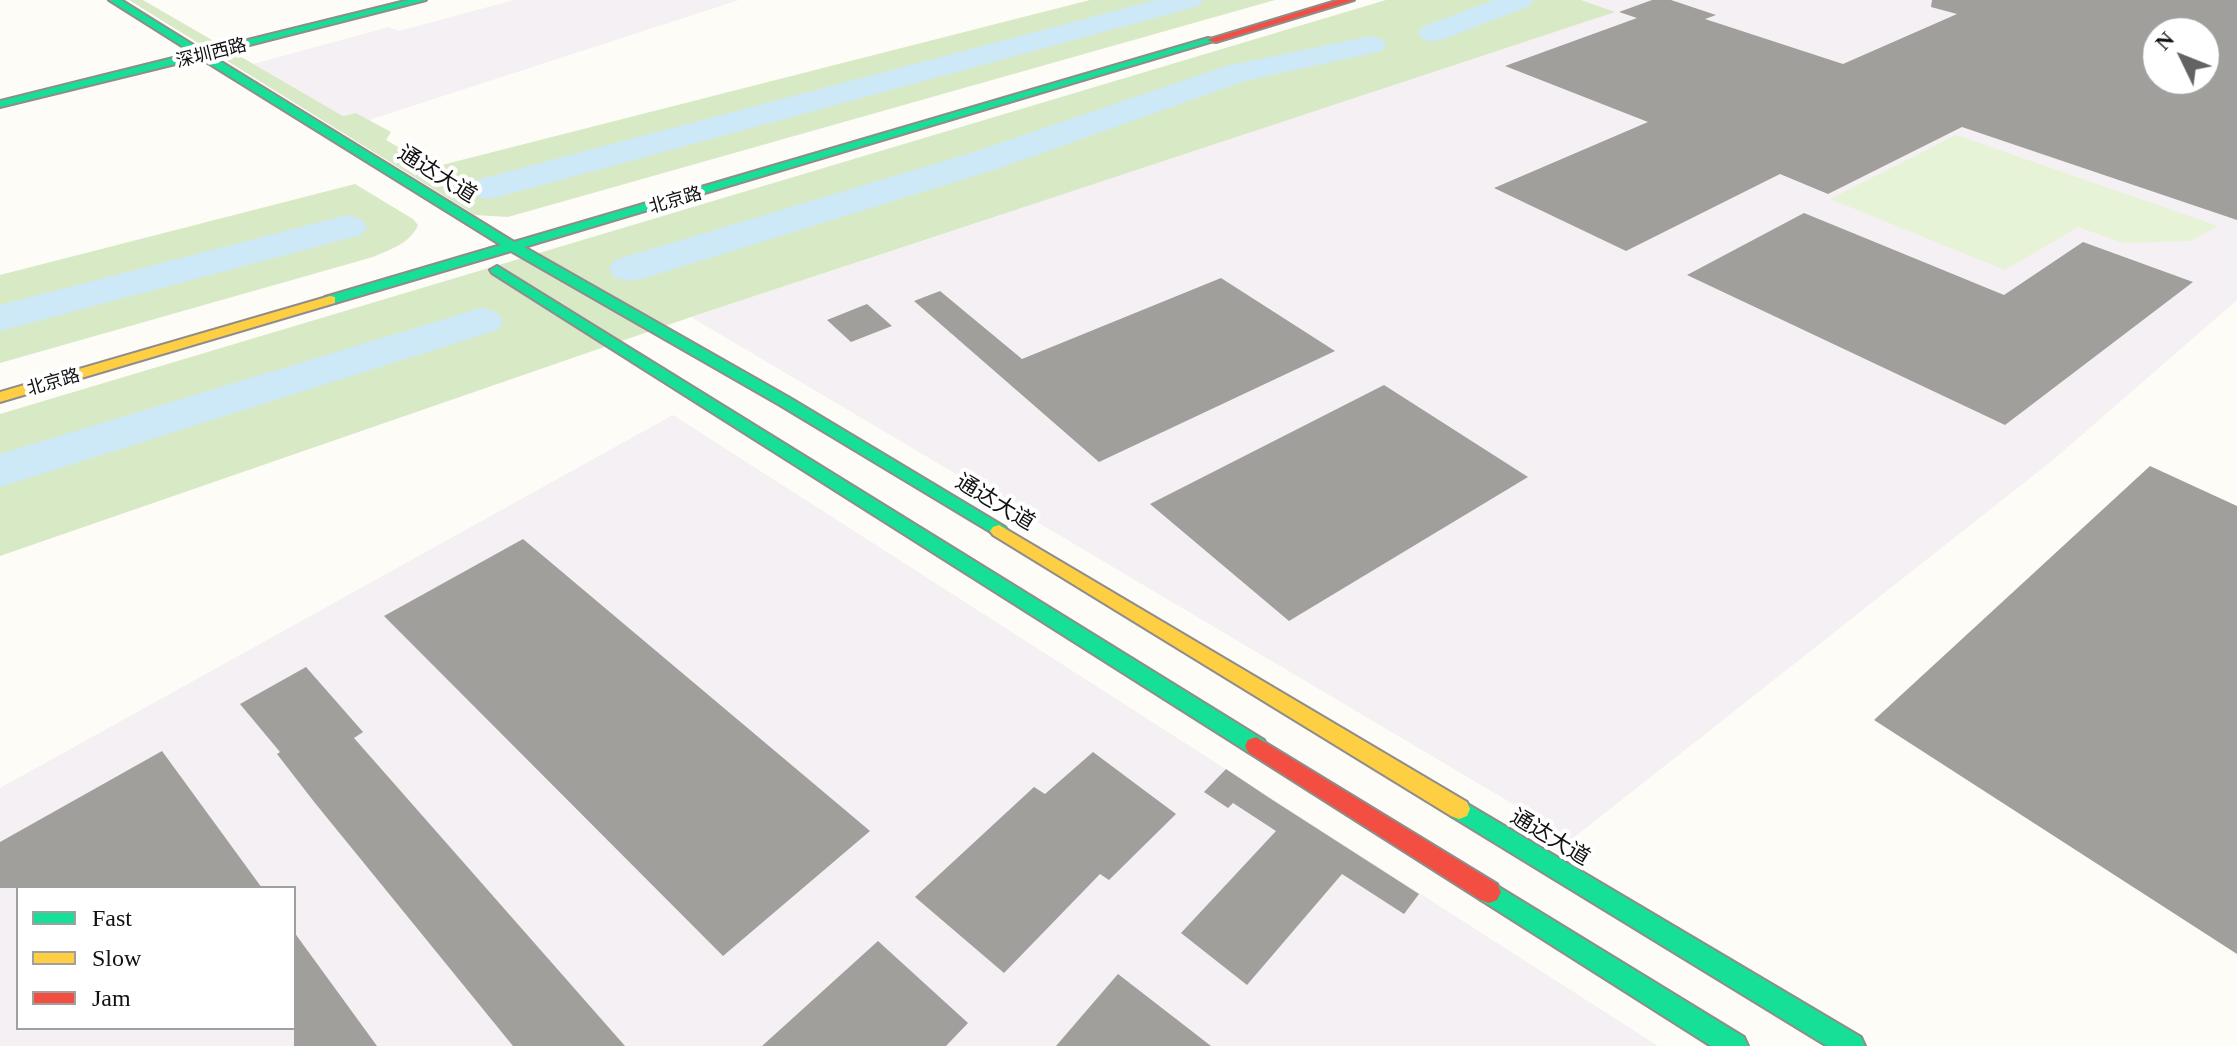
<!DOCTYPE html>
<meta charset="utf-8">
<style>
body{margin:0}
#map{position:relative;width:2237px;height:1046px;overflow:hidden;background:#fdfcf7;font-family:Georgia,serif}
canvas{display:block}
.legend{position:absolute;left:16px;top:886px;width:280px;height:144px;box-sizing:border-box;background:#fff;border:2px solid #a0a0a0;margin:0;padding:10px 14px;list-style:none;font-size:24px;color:#111}
.legend li{display:flex;align-items:center;gap:16px;height:40px}
.legend b{width:40px;border:2px solid #a0a0a0}
.north{position:absolute;left:2141px;top:16px;width:80px;height:80px;box-sizing:border-box;background:#fff;border:2px solid #a0a0a0;border-radius:50%;rotate:313deg;font-size:22px;font-weight:700;line-height:32px;text-align:center;color:#111}
.north::after{content:'';display:block;margin:auto;width:28px;height:36px;background:#646362;clip-path:polygon(50% 0,100% 100%,50% 72%,0 100%)}
</style>
<div id="map">
<canvas width="2237" height="1046"></canvas>
<ul class="legend">
<li><b style="height:10px;background:#16e098"></b>Fast</li>
<li><b style="height:10px;background:#ffcf43"></b>Slow</li>
<li><b style="height:10px;background:#f24e42"></b>Jam</li>
</ul>
<div class="north">N</div>
</div>
<script>
const c = document.querySelector('canvas').getContext('2d');
c.lineJoin = 'round';
function paint(path, color) { c.fillStyle = color; c.fill(path, 'evenodd'); }
function trace(path, color, width, dash) { c.strokeStyle = color; c.lineWidth = width; c.lineCap = dash ? 'butt' : 'round'; c.setLineDash(dash || []); c.stroke(path); }
function write(font, color, halo, rows, align = 'center') {
  c.font = font + ' Georgia,"Noto Sans SC",serif'; c.lineWidth = 8; c.setLineDash([]); c.textBaseline = 'middle'; c.strokeStyle = halo; c.fillStyle = color; for (const [text, x, y, turn = 0] of rows) {
    c.save(); c.translate(x, y); c.rotate((+turn || 0) * Math.PI / 180); c.textAlign = isNaN(turn) ? turn : align; if (halo) c.strokeText(text, 0, 0); c.fillText(text, 0, 0); c.restore();
  }
}
const industrial = new Path2D(`
 M514,0H739L369,120L356,113L343,116L253,64L389,27L399,31Z
 M1581,0H2237V300L2053,460L1572,839L691,317L1613,12ZM2157,32H2205V80H2157Z
 M673,415L1658,1046H0V788ZM18,888H294V1028H18Z`);
const green = new Path2D(`
 M1956,135L2218,226L2190,241L2123,243L2078,227L2005,270L1830,199Z`);
const forest = new Path2D(`
 M129,0H143L343,116L356,113L391,132L386,140L434,167L1090,0H1275L508,217L475,215Z
 M1386,0H1581L1615,12L691,317L0,556V414Z
 M355,184L413,219L418,225C411,243 389,250 373,257L0,363V275Z`);
const river = new Path2D(`
 M1156,0H1203L1199,6L502,196L489,199L476,196L470,188L476,180Z
 M1494,0H1534L1530,6L1444,39L1433,42L1422,39L1418,33L1422,27Z
 M1371,36L1382,39L1386,45L1382,51L1245,81L997,169L645,278L630,281L615,278L609,269L615,260L971,153L1226,66Z
 M347,215L361,219L367,227L361,235L0,331V305Z
 M481,308L497,312L503,321L497,330L0,487V454Z`);
const building = new Path2D(`
 M1652,0H1671L1716,15L1705,19L1843,64L1957,14L1931,7L1932,0H2237V220L1962,127L1828,194L1780,174L1626,251L1494,188L1648,122L1505,66L1637,18L1619,12ZM2157,32H2205V80H2157Z
 M1804,213L2004,295L2083,242L2193,282L2005,425L1687,275Z
 M1221,278L1335,351L1099,462L914,301L940,291L1022,359Z
 M867,304L892,326L851,342L827,320Z
 M1384,385L1528,477L1289,621L1150,504Z
 M2150,466L2237,506V954L1874,720Z
 M523,539L870,831L723,956L384,616Z
 M306,667L363,732L354,738L625,1046H513L315,803L277,754L280,752L240,704Z
 M162,751L262,888H0V842Z
 M1093,752L1176,814L1109,880L1100,874L1004,973L915,897L1034,787L1045,794Z
 M1226,769L1271,799L1419,894L1404,914L1342,874L1247,985L1181,933L1276,831L1233,803L1228,808L1204,792Z
 M294,932L377,1046H294Z
 M878,941L968,1023L946,1046H762Z
 M1118,974L1211,1046H1056Z`);
const fast = new Path2D(`
 M109,0H121L203,51L409,0H426L210,55L514,242L1208,38L1217,40L524,247L790,398L1005,527L1008,531L1005,535L999,537L778,404L511,251L335,303H325V297L501,245L200,58L0,107V101L193,53Z
 M497,266L1264,740L1267,746L1264,752L1256,755L1248,752L492,273L490,270Z
 M1459,799L1861,1037L1865,1046H1827L1451,816L1448,809L1451,802Z
 M1489,881L1744,1037L1748,1046H1711L1481,900L1477,892L1481,884Z`);
const slow = new Path2D(`
 M330,296L335,297V303L0,402V392Z
 M999,525L1467,802L1470,809L1467,816L1459,819L1451,816L993,535L990,531L993,527Z`);
const jam = new Path2D(`
 M1339,0H1354L1216,42L1207,40Z
 M1256,737L1497,884L1501,892L1497,900L1489,903L1481,900L1248,752L1245,746L1248,740Z`);
const farStreetnames = [
 ["深圳西路",211,52,-14],
 ["北京路",675,199,-16],
 ["北京路",53,381,-16]
];
const streetNames = [
 ["通达大道",438,173,32],
 ["通达大道",996,501,31],
 ["通达大道",1551,836,31]
];
paint(industrial, '#f5f0f3');
paint(green, '#e7f3d7');
paint(forest, '#d8eac5');
paint(river, '#cde8f7');
paint(building, '#a19f9c');
trace(fast, '#8e8d8b', 4);
trace(slow, '#8e8d8b', 4);
trace(jam, '#8e8d8b', 4);
paint(fast, '#16e098');
paint(slow, '#ffcf43');
paint(jam, '#f24e42');
write('18px', '#111', '#fff', farStreetnames);
write('22px', '#111', '#fff', streetNames);
</script>
